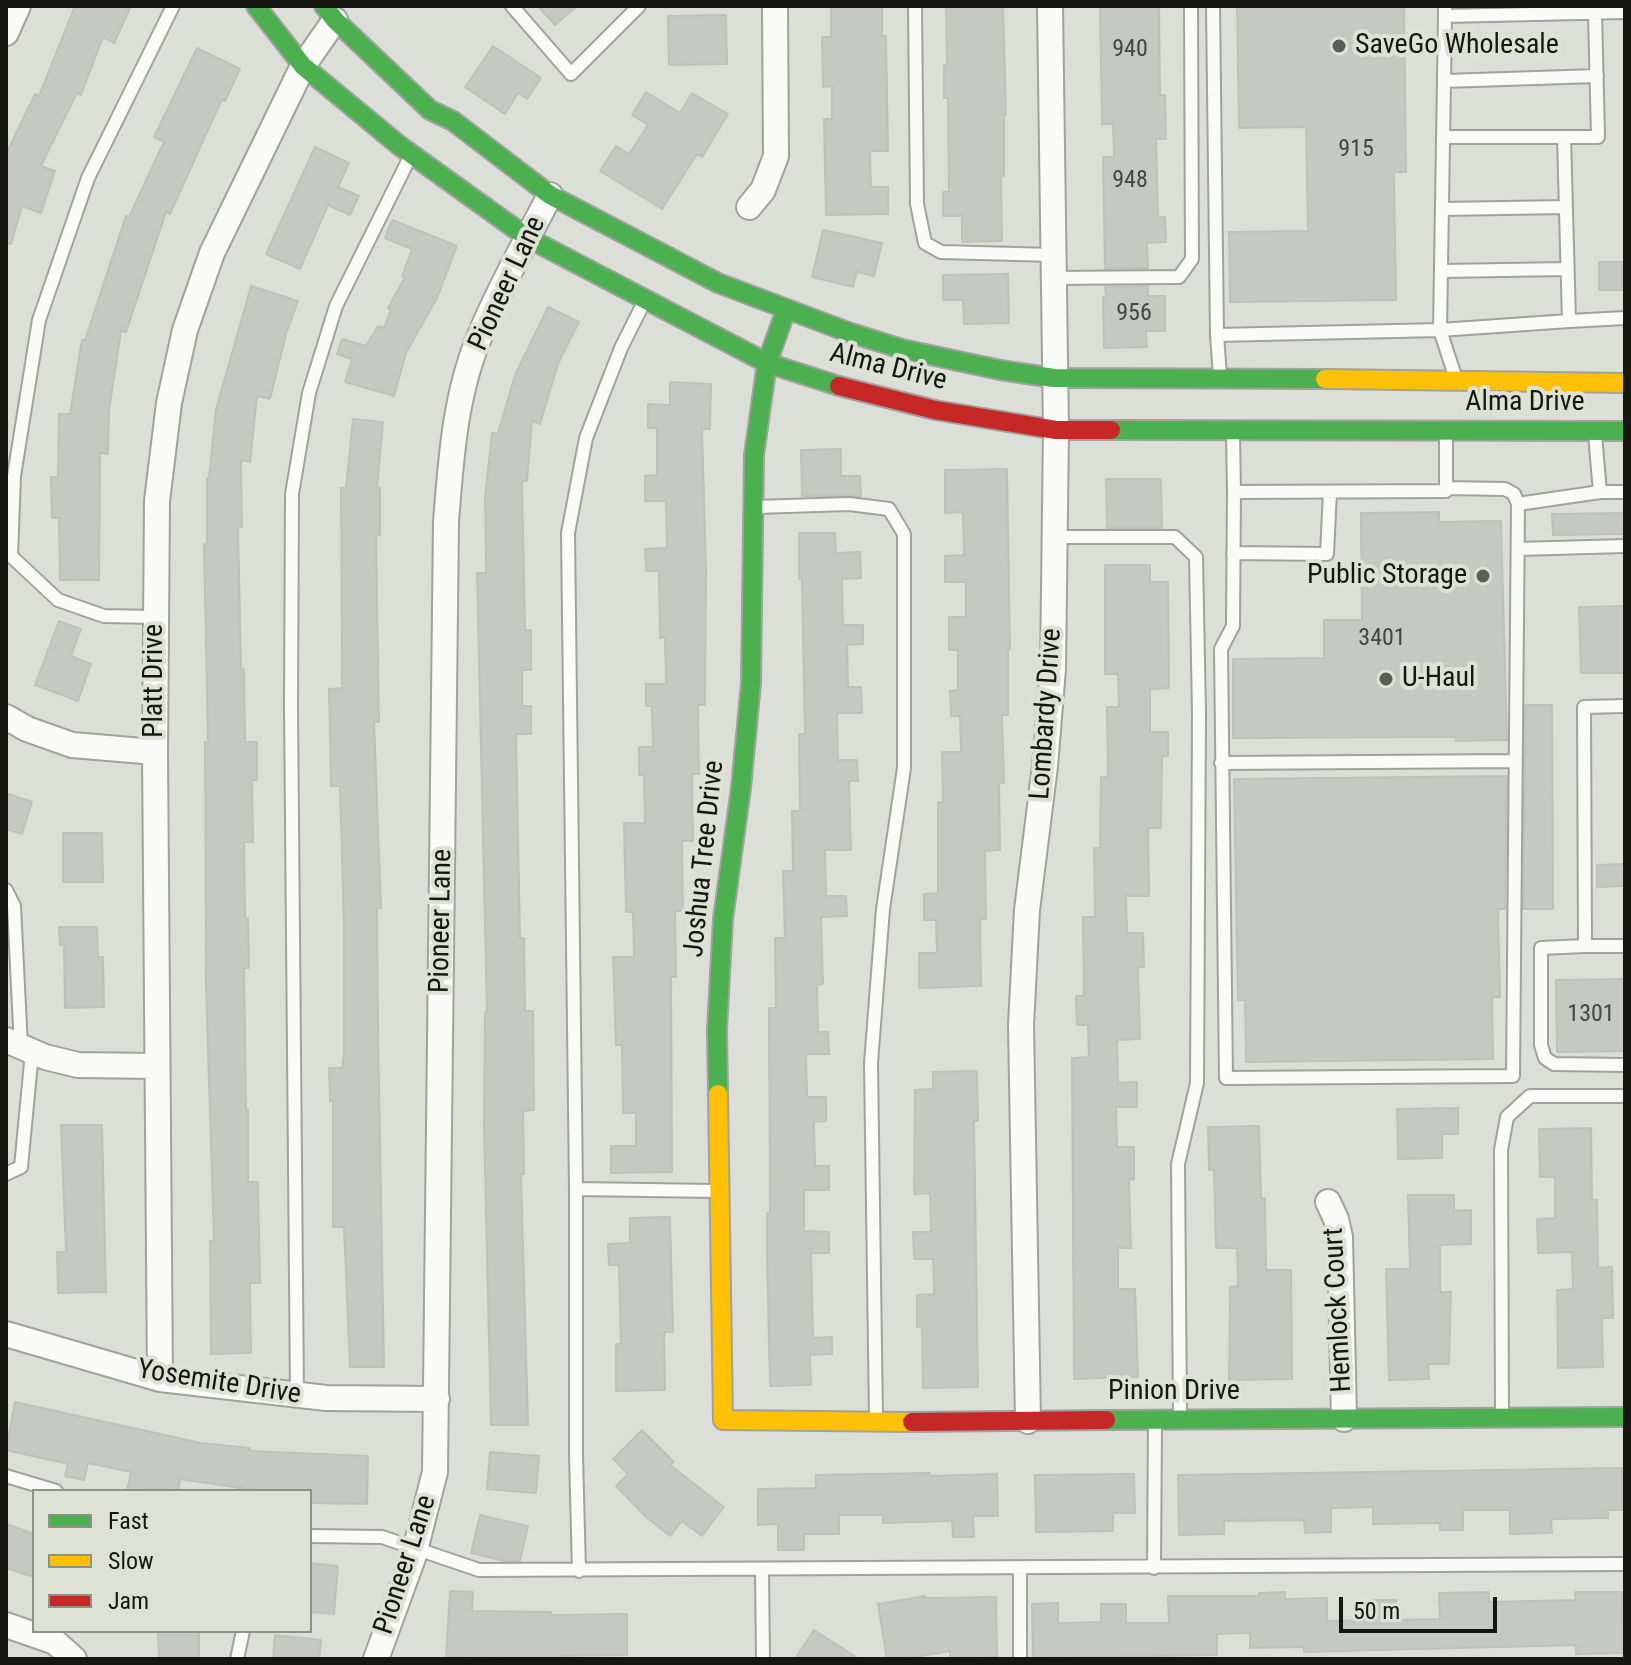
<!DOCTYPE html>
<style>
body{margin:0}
#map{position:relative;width:1631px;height:1665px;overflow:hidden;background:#dcdfd8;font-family:"Roboto Condensed",sans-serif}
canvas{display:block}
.frame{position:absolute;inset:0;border:8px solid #161713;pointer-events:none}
.legend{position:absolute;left:32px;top:1489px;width:280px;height:144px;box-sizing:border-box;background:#dde2d5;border:2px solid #8d9187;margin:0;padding:10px 14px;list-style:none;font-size:24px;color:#161713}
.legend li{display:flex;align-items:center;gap:16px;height:40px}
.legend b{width:40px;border:2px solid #8d9187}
.scale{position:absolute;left:1339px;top:1597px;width:158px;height:36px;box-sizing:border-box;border:4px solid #161713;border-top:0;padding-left:10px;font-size:24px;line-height:28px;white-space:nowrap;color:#161713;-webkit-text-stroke:6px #dde2d5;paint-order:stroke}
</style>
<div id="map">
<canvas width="1631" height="1665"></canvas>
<div class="frame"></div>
<ul class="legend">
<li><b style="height:10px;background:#4caf50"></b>Fast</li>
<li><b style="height:10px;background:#ffc107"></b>Slow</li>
<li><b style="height:10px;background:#c62828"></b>Jam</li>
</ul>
<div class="scale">50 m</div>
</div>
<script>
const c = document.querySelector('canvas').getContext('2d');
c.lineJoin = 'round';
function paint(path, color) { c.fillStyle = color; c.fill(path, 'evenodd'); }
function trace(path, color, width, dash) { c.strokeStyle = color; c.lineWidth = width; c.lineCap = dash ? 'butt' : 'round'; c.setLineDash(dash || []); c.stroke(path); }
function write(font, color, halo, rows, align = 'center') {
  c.font = font + ' "Roboto Condensed",sans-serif'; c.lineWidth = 8; c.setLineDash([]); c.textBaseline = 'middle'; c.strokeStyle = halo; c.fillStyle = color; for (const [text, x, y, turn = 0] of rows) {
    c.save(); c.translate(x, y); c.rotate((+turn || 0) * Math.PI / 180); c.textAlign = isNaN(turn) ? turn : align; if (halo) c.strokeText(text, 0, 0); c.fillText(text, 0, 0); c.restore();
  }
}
const building = new Path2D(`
 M75,6H131L114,43L103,37L81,95L77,93L41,166L55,171L41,213L22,206L11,244L6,243V154L35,94L39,96Z
 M538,6H577L555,25Z
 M831,6H882V36H886L888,151H870L871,187H888V214L826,215L824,119H832V86L823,87L822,37H831Z
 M1003,6L1006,115H1004V176H1001L1002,241L962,242V216H943V192H949L948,98H944V65H947L946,7Z
 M1100,6H1159L1160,95H1165L1166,139H1156L1158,217H1165L1166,242L1147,243L1148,268L1105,269L1103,157H1114L1113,124H1102Z
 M1237,6H1404L1406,172H1394L1396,300L1230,302L1229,232L1308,231L1306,127L1239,128Z
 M726,15L727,64L669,65L668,16Z
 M493,46L541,78L527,99L518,93L505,114L465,87Z
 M197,48L240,69L225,101L222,99L170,214L166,212L126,332L121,331L109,410L108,454L100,453L99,580H74L75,577L72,580H60L59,518H52L51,477H58L59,414H70L82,340H85L126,216L129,217L164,142L154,137Z
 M646,92L680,113L692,93L728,114L702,157L697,154L662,209L600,171L616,146L629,154L648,125L632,115Z
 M315,147L349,163L338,187L359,196L350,215L328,205L300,269L266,254Z
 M392,220L457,246L437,298L406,353L394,396L345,382L352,359L337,354L342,339L366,346L378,326L384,328L391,309L388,308L405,277L402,276L412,249L385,238Z
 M823,230L882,243L874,276L857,272L853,287L812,277Z
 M1599,262H1622V290H1599Z
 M1008,274L1009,323L964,324L963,300H943V275Z
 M251,286L298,301L286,334L270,399L257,396L250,462L241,460L242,527H238L241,669H244L245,742H257V780H252L253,842H244L245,918H248L249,968H244L246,1110H248V1182H258L260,1283H250L251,1353L211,1354L210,1241H214L206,985L205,742H208L204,544H207V478H209L216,409Z
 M1148,286V296H1165V331H1146L1147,347L1104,348L1103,297H1106L1105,287Z
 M548,307L579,322L558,364L540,424L532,421L527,481H522L525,630H531V670H522V706H531V734H516L520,938H524L525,1011H533L534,1110L523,1111L524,1174H521L528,1425H491L484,1126L485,1012H487L477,573H486L485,498L492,433H498L515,375Z
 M670,382L711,384L710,429H702L706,570L705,705H698L699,774H692L693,841H682L683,911H675L676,977H671L672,1172L611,1173V1146H636V1113H623L622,1045H616L613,957H634L633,912H626L624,823H645L644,775H639V747H653L652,706H646V684H666L665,637L660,638L659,571H646L645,549L667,548L666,501H645V476L657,475V428H648V404L670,405Z
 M353,419L383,422L377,488H380V535L376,536L379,722H374L381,908H377L378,1030L384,1367H350L344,1227H333V1101H330L329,1068H342L344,1054V927L340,786H331L329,689L342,688L341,488H346Z
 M841,449V476H860L861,496H802L801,450Z
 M1007,469L1010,649H1008V715H1002L1004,783H999L1000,850L985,851L986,919H980L981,986L919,988V953H937L936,920H924V894L938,893V802H943L942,752H961L960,716H951L950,691L958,690V650H949V617H966V582H945V556L964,555L963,512L945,513V470Z
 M1106,479H1161L1162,528H1107Z
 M1439,512V522L1501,521L1507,740L1456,741V737L1233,738V659L1324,658V620H1362L1361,513Z
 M1625,513V534L1553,535L1552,514Z
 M799,533H835L836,553L860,552L861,578L842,579L843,625H863V644L847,645L848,687H861L862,713H837L838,760H857L858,781H849L851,850H825L826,896H846L847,916L821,917L823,984L817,985L818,1032H828L829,1054H806L807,1097H826V1121L814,1122L815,1166H829V1190H804V1231L829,1232V1253H811L813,1338L832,1337V1354L810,1355L811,1385L770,1386L767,1253V1213H770L769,1008H776L775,938H785L783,871H793L792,811H800L799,734H805L802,579H799Z
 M1105,565H1150V582H1168L1169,688L1150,689V732H1168V756H1162L1161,828H1148L1149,896H1126L1127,933H1143L1144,967H1138L1140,1039L1117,1040L1118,1083L1137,1082V1107H1116L1117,1147H1134V1179L1129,1180L1131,1248H1118V1289H1135L1138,1377L1074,1379L1072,1058L1089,1057L1088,1025H1077L1076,996H1084L1083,917H1095L1094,848H1100L1101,777H1108L1107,707H1119L1118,674H1105Z
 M1625,606V673H1581L1579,607Z
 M59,621L81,629L71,656L91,664L78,701L35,685Z
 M1525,705H1552L1553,909H1523Z
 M1507,776L1505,909H1498L1500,997H1492L1493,1059L1246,1062L1245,1000H1238L1234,779Z
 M6,793L32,802L22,834L6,829Z
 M63,833H102L103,882H63Z
 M1625,864V886L1597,887V865Z
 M59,927H97L98,957H103L104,1007L65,1008L64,945H60Z
 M1625,979V1051L1557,1052L1556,980Z
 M977,1071L978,1121H974L978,1387L923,1388L922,1327H917V1295L934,1294L933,1259H914L913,1232H931L930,1193L914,1194L915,1090L933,1089V1072Z
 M1458,1108V1134H1442V1158L1398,1159L1397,1109Z
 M61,1125H102L106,1292L58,1293L57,1252H66Z
 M1259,1126L1261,1198H1265L1266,1270H1291L1292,1379L1229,1380L1230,1287L1238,1286L1237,1248H1216L1214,1170H1209L1208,1127Z
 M1591,1128L1592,1200H1597L1598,1268L1612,1267L1613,1318H1602L1603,1367L1558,1368L1557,1290L1573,1289L1572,1252L1538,1253L1537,1219L1555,1218V1177H1540L1539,1129Z
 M1408,1195H1454V1211L1471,1210V1244L1440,1245V1292H1451L1449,1364H1428L1429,1379L1389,1380L1386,1269H1410Z
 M670,1217L673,1332H664L665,1390L616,1391V1344H621L619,1265H609L608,1244L630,1243V1218Z
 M15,1402L201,1443L250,1448V1451L368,1456L367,1504L310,1503V1491H260L180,1479L178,1491L151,1488L150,1491H127L131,1472L88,1463L84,1480L65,1476L68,1464L6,1450Z
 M642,1430L674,1462L670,1465L724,1507L702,1536L682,1521L670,1536L646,1517L616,1486L628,1474L613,1459Z
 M490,1452L539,1456L536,1493L487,1489Z
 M1622,1468V1510H1608V1518L1551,1519L1552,1533L1510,1534V1510H1463V1530H1440V1523L1373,1524V1507L1331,1508V1532L1305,1533L1304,1520L1224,1521V1534L1179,1535L1178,1475Z
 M930,1473V1476L997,1474L998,1516H973L974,1537H953L952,1521L883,1523V1515H839V1534H804V1550H778V1524L758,1525V1489L816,1488V1475Z
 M1134,1474L1135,1513H1113V1531L1036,1532L1035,1475Z
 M480,1515L528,1526L520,1561H504L471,1553Z
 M6,1524L34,1534V1577L6,1568Z
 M310,1563L338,1566L334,1614L310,1612Z
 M450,1591L473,1592L472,1611L551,1612V1615L627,1614V1655L559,1656V1659L446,1657Z
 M1285,1592V1599L1327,1598V1621L1372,1620V1600H1396L1397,1620L1440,1619L1439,1593L1489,1592V1602L1575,1600V1592H1622L1623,1653L1576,1654V1645L1304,1652V1647L1250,1648V1633L1217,1634V1655L1033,1658L1032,1604L1058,1603V1623L1101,1622V1604H1126V1623H1169L1168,1596H1259V1593Z
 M925,1596V1598L996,1597L997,1657L950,1658V1651L905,1659H887L878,1604Z
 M814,1630L859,1659H795Z
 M158,1631H199V1659H159Z
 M275,1635L321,1640L319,1659H273Z`);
const lane = new Path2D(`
 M512,6L571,74L639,6
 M915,6L917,204L925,243L941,252L1053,255
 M1213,6L1217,335L1440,330L1455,376
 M1445,6V16L1625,12
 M1445,16L1440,330L1569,321
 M1444,81L1597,76
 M1443,137H1598L1595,13
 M1564,137L1569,321L1625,318
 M1442,209L1566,207
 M1441,271L1567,269
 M1053,278L1179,277L1192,259L1191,6
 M1217,335L1220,376
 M1233,433L1234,492L1446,491V432
 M1595,435L1600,492
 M1234,492L1233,626L1221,649L1226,1078L1513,1076L1518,504L1514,494L1505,489L1446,488
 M1518,504L1600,492H1625
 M756,507L849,504L889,509L904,534V768L883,909L871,1063L876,1419
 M1054,537H1175L1196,557L1199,713L1197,1083L1178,1164L1180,1417
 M1518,549L1625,546
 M1233,553L1327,554L1330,492
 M156,617L104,616L58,600L11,556L14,476L39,320L88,178L173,6
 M1625,706L1584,707L1585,946H1625
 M1221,763L1516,761
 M6,890L14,906L21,1047
 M1585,946L1541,948V1045L1545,1058L1554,1064L1625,1065
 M6,1174L21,1167L32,1052
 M576,1189L717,1191
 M297,1395L291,706L292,494L309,393L336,306L410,157
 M1502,1414L1501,1150L1507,1117L1530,1096H1625
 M6,1476L56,1491
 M310,1536L382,1537L479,1570L1625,1564
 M1154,1568L1155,1423
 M762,1570L763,1659
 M579,1571L576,1455V1189L568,533L586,438L621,348L643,304
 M237,1659L243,1631
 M1020,1659V1569`);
const street = new Path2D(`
 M6,33L18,6
 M749,207L763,190L776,156L775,6
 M6,717L27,729L72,745L155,752
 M6,1040L45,1057L78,1065L157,1066
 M1328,1202L1336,1219L1340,1237L1344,1419
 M6,1334L160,1379L326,1398L437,1399
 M160,1379L155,752L157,501L169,403L185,330L212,253L303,66L335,20
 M1028,1421L1021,1025L1027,910L1045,766L1053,669L1056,430L1050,6
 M6,1625L55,1642L74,1659
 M376,1659L413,1558L435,1472L446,522C451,458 455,393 481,333C500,286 527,240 550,195`);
const fast = new Path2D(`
 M256,6L303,66L400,146L528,238L767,363L839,386
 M324,6L335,20L430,110L453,121L550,195L718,283L848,332L902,349L1000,370L1054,378L1325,379
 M1111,430L1625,431
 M718,1094L717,1030L723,919L741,788L751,683L754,455L767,363L786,310
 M1106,1420L1625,1417`);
const slow = new Path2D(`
 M1325,379L1625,383
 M718,1094L723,1420L912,1422`);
const jam = new Path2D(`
 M839,386L935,410L1056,430H1111
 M912,1422L1106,1420`);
const markers = [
 [1339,46,8,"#5b5d58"],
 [1483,576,8,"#5b5d58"],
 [1386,679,8,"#5b5d58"]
];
const numberNames = [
 ["940",1130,50],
 ["915",1356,150],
 ["948",1130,181],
 ["956",1134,314],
 ["3401",1382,639],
 ["1301",1591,1015]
];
const poiNames = [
 ["SaveGo Wholesale",1355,46],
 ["Public Storage",1467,576,"right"],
 ["U-Haul",1402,679]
];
const streetNames = [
 ["Pioneer Lane",508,284,-65],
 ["Alma Drive",888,368,14],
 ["Alma Drive",1525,403],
 ["Platt Drive",155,681,-90],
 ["Lombardy Drive",1047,714,-86],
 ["Joshua Tree Drive",705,859,-84],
 ["Pioneer Lane",442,921,-89],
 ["Hemlock Court",1339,1310,-93],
 ["Yosemite Drive",219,1383,9],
 ["Pinion Drive",1174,1392],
 ["Pioneer Lane",406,1565,-72]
];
paint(building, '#c6c8c3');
trace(building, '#bfc1bb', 2);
trace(lane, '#a0a29d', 16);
trace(street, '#a0a29d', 28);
trace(fast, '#a0a29d', 22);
trace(slow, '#a0a29d', 22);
trace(jam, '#a0a29d', 22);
trace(lane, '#fafaf9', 12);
trace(street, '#fafaf9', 24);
trace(fast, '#4caf50', 18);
trace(slow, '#ffc107', 18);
trace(jam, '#c62828', 18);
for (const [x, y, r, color] of markers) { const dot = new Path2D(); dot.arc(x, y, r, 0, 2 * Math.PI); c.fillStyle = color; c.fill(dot); trace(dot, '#dde2d5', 3); }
write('24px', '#444541', null, numberNames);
write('28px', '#161713', '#dde2d5', poiNames, 'left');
write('28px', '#161713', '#dde2d5', streetNames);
</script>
